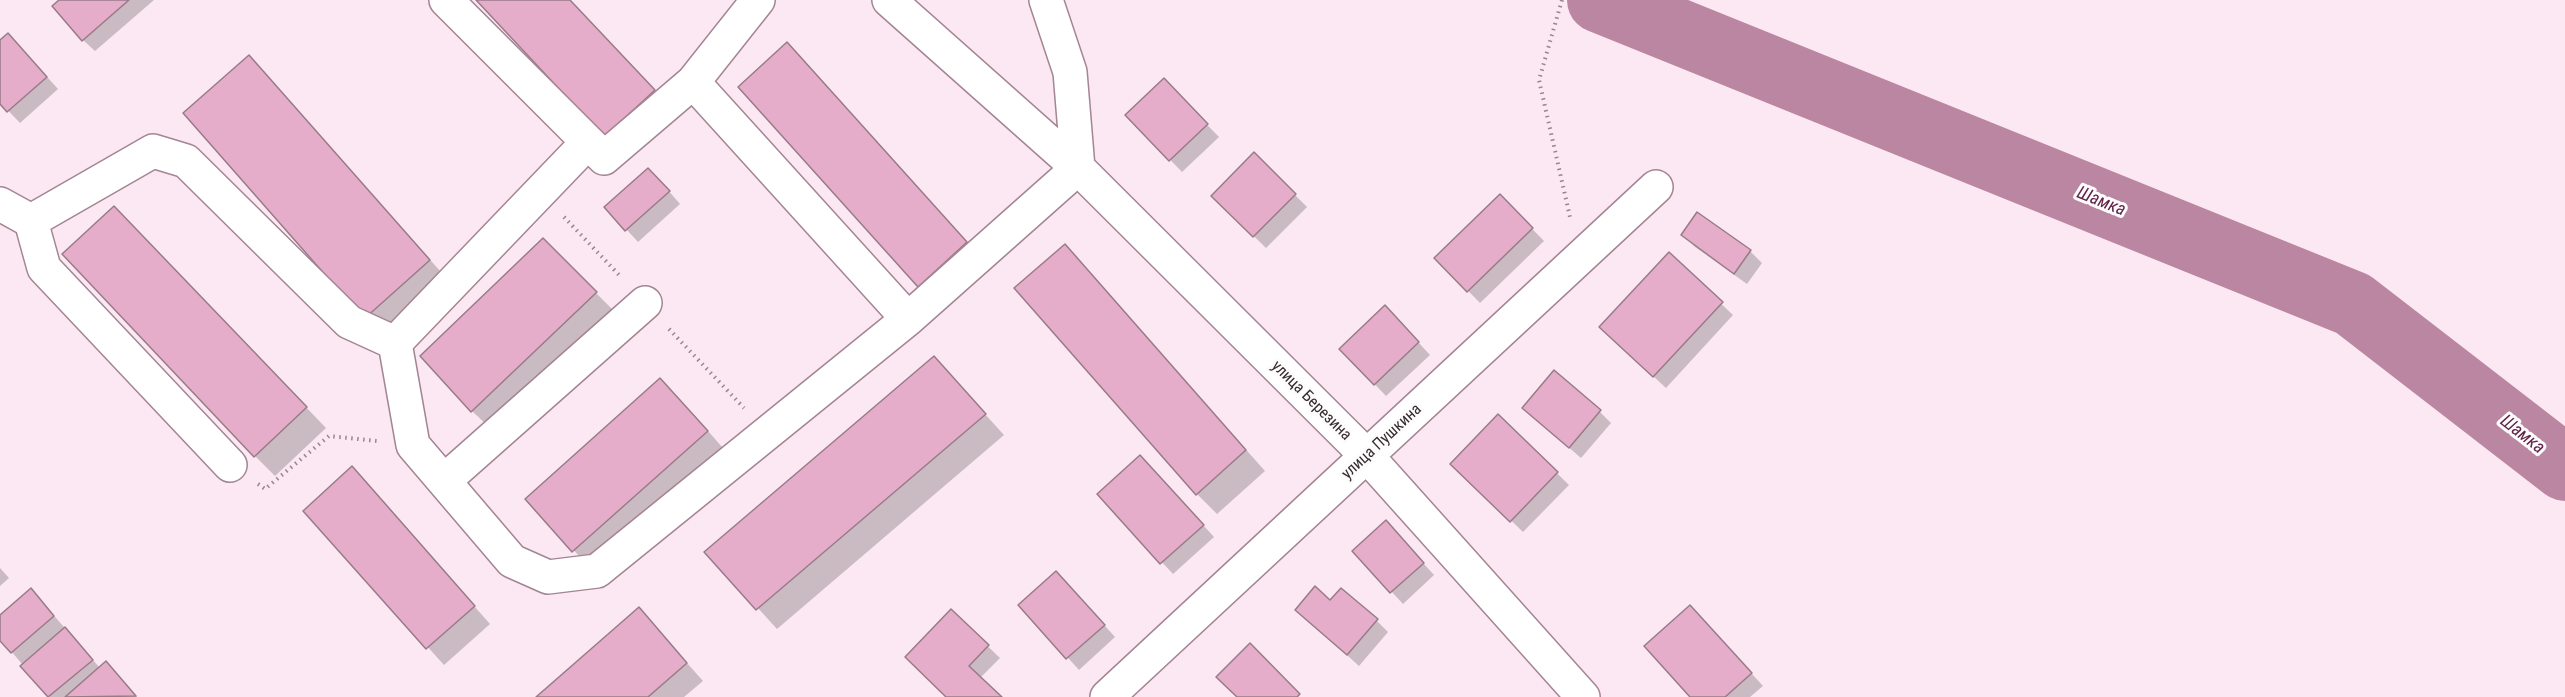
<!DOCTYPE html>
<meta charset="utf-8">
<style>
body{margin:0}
canvas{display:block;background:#fce8f2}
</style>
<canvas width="2565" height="697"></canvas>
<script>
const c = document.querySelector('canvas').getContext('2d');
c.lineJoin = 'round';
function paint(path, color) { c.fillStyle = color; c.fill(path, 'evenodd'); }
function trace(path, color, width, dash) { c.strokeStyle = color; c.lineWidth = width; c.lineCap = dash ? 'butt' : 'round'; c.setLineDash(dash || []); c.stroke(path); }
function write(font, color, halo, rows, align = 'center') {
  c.font = font + ' "Roboto Condensed",sans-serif'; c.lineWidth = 6; c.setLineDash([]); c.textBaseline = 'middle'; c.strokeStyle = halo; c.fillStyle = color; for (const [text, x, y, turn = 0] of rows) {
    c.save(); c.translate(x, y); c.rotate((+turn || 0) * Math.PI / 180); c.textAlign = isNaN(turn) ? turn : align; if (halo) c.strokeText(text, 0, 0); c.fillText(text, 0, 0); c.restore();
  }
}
const shadow = new Path2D(`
 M61,0H154L95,51L83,40Z
 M478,0H570L674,111L625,155Z
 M0,42L20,47L58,89L20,123L0,102Z
 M787,44L986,263L939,306L919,286Z
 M249,57L449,281L385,337L185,113Z
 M1164,81L1219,137L1182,172L1127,115Z
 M1254,154L1307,207L1266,248L1213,196Z
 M660,181L680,204L638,242L606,207Z
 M1500,196L1544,241L1480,303L1436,258Z
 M134,228L326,428L275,476L255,456Z
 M1683,235L1750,251L1762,263L1747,284L1695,247Z
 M543,240L612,309L489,427L472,411Z
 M1065,246L1265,471L1217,514L1197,494Z
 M1669,254L1733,315L1666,388L1612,338Z
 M1397,319L1430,355L1386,396L1341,349Z
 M934,358L1004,435L777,629L707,552Z
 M677,396L723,448L590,568L527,499Z
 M1600,412L1611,423L1581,458L1536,419Z
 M1499,416L1569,485L1523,532L1453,464Z
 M352,468L490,624L444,665L305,511Z
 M1152,469L1214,537L1173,574L1099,495Z
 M1397,534L1434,575L1403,604L1354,551Z
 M0,568L9,578L0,586Z
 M1068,585L1115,637L1079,670L1020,605Z
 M42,602L100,668L118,675L137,697H50L0,638V617Z
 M1330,602L1377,621L1388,632L1359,666L1297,610Z
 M639,609L703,681L684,697H538Z
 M951,611L1000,658L980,678L1000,697H948Z
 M1702,619L1763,686L1750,697H1692Z`);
const river = new Path2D(`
 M1600,0L2353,304L2565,468`);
const building = new Path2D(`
 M59,0H129L82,41L52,6Z
 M476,0H570L655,90L604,137Z
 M8,33L47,77L7,112L0,104V40Z
 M787,42L967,242L918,287L738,87Z
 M249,55L430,260L364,319L183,113Z
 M1164,78L1208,124L1169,161L1125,115Z
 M1254,152L1296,194L1253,237L1211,196Z
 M648,168L670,191L625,231L604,207Z
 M1500,194L1533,228L1467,292L1434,258Z
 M114,206L307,407L254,457L62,254Z
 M1697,212L1751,250L1734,274L1681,235Z
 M543,238L597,292L471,412L420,356Z
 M1065,244L1246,450L1196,495L1014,288Z
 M1669,252L1723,302L1653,377L1599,327Z
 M1385,305L1419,342L1374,385L1339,349Z
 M934,356L986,414L756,610L704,552Z
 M1554,370L1601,410L1569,448L1522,408Z
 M660,378L708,431L572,552L525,499Z
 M1498,414L1558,472L1510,522L1450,464Z
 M1140,455L1204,525L1160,564L1097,494Z
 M352,466L475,606L426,649L303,511Z
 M1386,520L1424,563L1390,593L1352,551Z
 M1056,571L1105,625L1066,659L1018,605Z
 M1315,586L1330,600L1341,588L1378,619L1347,655L1295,610Z
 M31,588L54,616L11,653L0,641V615Z
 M1690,605L1752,673L1725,697H1690L1644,646Z
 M639,607L687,663L648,697H536Z
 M951,609L989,645L969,666L1002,697H946L905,657Z
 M65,627L93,660L48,697L20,666Z
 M1250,643L1300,694L1297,697H1237L1216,677Z
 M106,661L136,696L65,697Z`);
const path = new Path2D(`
 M1562,0L1539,80L1570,217
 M564,217L621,277
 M669,329L744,408
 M258,484L265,489L329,436L377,441`);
const minor = new Path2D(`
 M446,0L588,142
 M889,0L1078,168L1367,456L1583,697
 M1046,0L1070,72L1078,168
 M693,82L758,0
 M0,204L31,221L153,151L186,161L349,322L395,343L413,445L512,561L548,577L597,571L908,319L1078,168
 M31,221L44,268L230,465
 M395,343L588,142L604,158L693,82L908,319
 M444,481L645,303
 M1107,697L1656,187`);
const streetNames = [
 ["улица Березина",1311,401,45],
 ["улица Пушкина",1382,442,-43]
];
const waterNames = [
 ["Шамка",2101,202,22],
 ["Шамка",2522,435,38]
];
paint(shadow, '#0003');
trace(river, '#bb86a1', 66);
paint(building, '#e5adc9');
trace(building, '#987b89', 1.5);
trace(minor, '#a38593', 36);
trace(path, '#96878e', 4, [1.5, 4.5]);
trace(minor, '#fff', 33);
write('16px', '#372b31', '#fcfcfc', streetNames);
write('italic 18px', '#632248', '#fcfcfc', waterNames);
</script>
